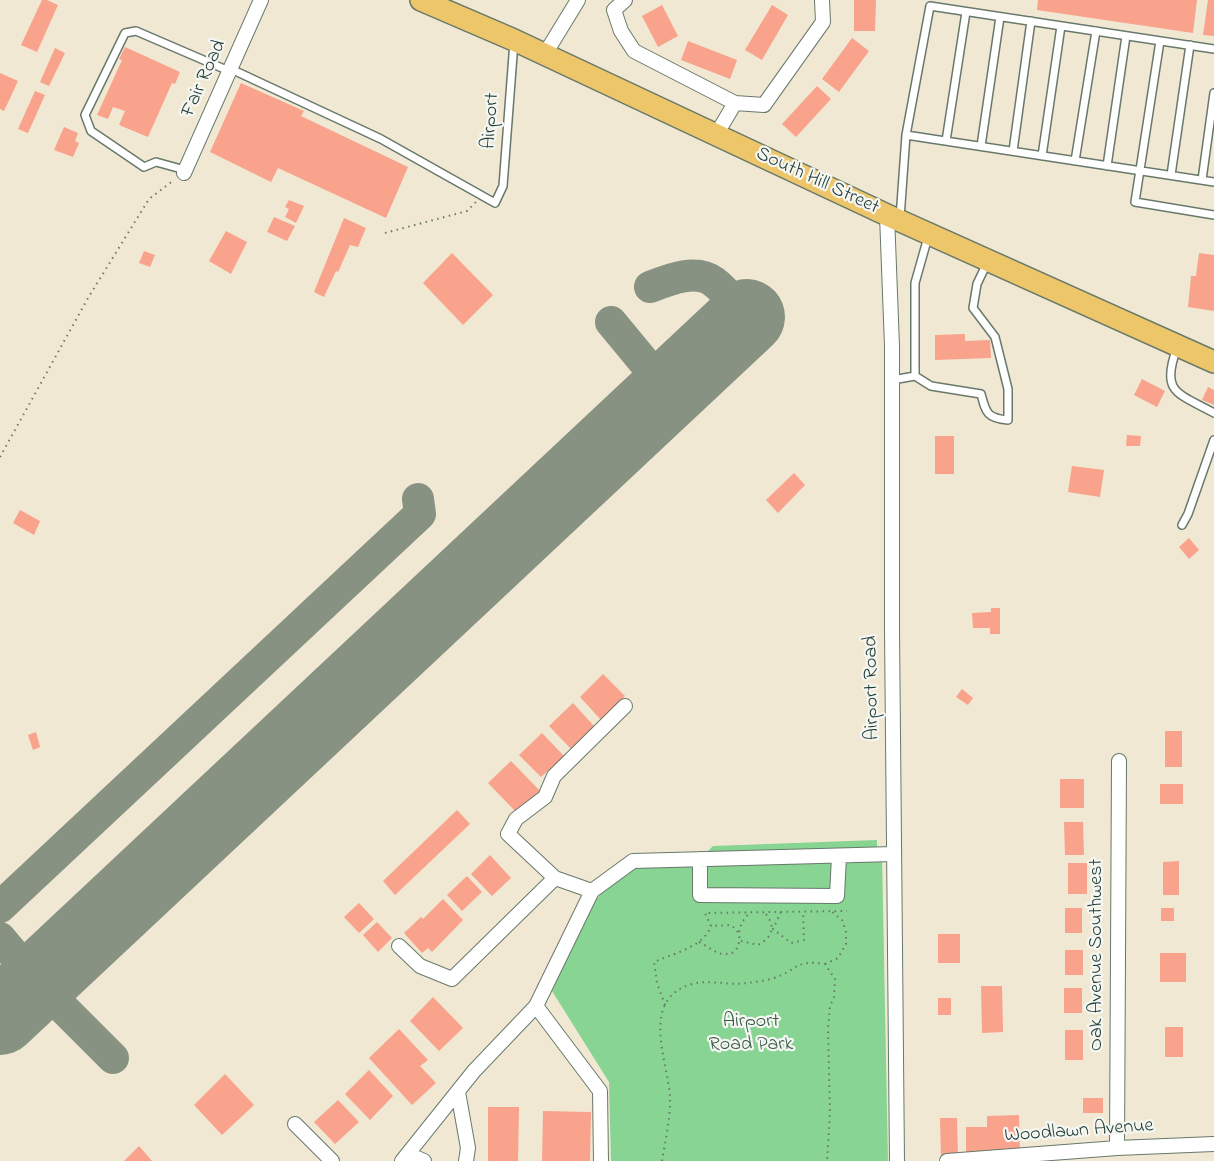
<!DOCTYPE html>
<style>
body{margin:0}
canvas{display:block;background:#f0e8d2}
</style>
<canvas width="1214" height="1161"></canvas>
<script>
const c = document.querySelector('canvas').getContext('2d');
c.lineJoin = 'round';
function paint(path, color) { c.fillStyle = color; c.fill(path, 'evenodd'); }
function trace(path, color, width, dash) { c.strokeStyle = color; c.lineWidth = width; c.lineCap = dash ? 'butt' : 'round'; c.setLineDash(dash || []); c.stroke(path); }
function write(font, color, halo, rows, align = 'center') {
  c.font = font + ' "Indie Flower",sans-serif'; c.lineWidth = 4.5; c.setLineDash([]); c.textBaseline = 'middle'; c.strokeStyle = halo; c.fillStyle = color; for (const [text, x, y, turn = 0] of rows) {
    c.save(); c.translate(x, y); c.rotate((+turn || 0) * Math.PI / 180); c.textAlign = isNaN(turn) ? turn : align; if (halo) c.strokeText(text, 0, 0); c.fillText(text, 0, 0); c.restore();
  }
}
const green = new Path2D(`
 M877,840V854H882L888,1161H611L609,1082L552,991L590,907L621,870L705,854L713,846Z`);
const taxiway = new Path2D(`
 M650,287C668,280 696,268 714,282C726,291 736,305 747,317
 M611,322L668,391
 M0,907L420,514L418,499
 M0,938L37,982L113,1058`);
const runway = new Path2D(`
 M0,1017L747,317`);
const building = new Path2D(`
 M42,0H47L58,5L37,52L21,45Z
 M854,0H876L875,31H854Z
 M1038,0H1197L1193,33L1037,10Z
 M1208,0H1214V36L1203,35Z
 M662,5L678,36L658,47L642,16Z
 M772,5L788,15L762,60L745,50Z
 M852,38L869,51L839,92L822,79Z
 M688,41L737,60L730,79L681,60Z
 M125,47L180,72L175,84L172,83L148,137L119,125L125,111L113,107L108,119L97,115L122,60L119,59Z
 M55,48L65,53L49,86L40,82Z
 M0,73L18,81L4,111L0,109Z
 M241,83L304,111L301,116L408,167L386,218L278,168L271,182L210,152Z
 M817,86L831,99L796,137L782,124Z
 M35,91L45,95L28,133L18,129Z
 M64,127L78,133L75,141L79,143L73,157L54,150Z
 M289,200L304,206L296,223L285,217L289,209L285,207Z
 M274,217L295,226L287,241L267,232Z
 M344,218L366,228L358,247L350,245L338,272L336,271L324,297L314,292Z
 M226,231L247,242L231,274L209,261Z
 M144,251L155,255L150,267L139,263Z
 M452,253L493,295L463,325L423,283Z
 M1199,253L1214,255V311L1188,307L1191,276H1196Z
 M965,334V341L990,340L991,358L935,360V335Z
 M1142,379L1165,391L1157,407L1134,395Z
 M1208,387L1214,390V405L1202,400Z
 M1127,435L1141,436L1140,446H1126Z
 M935,436H954V474H935Z
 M1072,466L1104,470L1100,497L1068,492Z
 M794,473L805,485L778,513L766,500Z
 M20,510L40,521L34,535L13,523Z
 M1189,538L1199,550L1189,559L1179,547Z
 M991,608H1000V634H990V628H973L972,613L991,612Z
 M603,674L625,696L601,720L580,697Z
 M962,689L973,698L968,705L956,697Z
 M573,703L594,726L571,749L549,726Z
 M1165,731H1182V767H1165Z
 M36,732L40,747L33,750L28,735Z
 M542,733L564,756L541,777L519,755Z
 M511,761L541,792L517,813L488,783Z
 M1060,779H1084V808H1060Z
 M1160,784H1183V804H1160Z
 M457,810L470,824L395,895L383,881Z
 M1064,822H1083L1084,855H1065Z
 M490,855L511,878L492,896L471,874Z
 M1179,861V895H1163V862Z
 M1068,863H1087V894H1068Z
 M467,876L482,892L462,911L447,895Z
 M443,899L463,920L432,952L428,948L422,953L404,933L421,917L423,919Z
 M359,903L374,919L359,933L344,917Z
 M1065,908H1082V933H1065Z
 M1161,908H1174V921H1161Z
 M377,922L392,938L378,952L363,935Z
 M938,934H960V963H938Z
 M1065,950H1083V975H1065Z
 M1160,953H1186V982H1160Z
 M981,986H1002L1003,1032L982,1033Z
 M1064,988H1082V1013H1064Z
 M433,997L463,1028L439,1051L410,1021Z
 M938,998H951V1015H938Z
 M1165,1027H1183V1057H1165Z
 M399,1029L428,1060L420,1066L436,1083L412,1105L369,1058Z
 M1065,1030H1083V1060H1065Z
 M369,1070L393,1096L370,1120L345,1094Z
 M225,1074L254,1105L222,1135L194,1105Z
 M1083,1098H1103V1113H1083Z
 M338,1100L359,1122L335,1144L314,1122Z
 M488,1107H519L518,1161H488Z
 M543,1111L591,1112L590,1161H542Z
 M1019,1115L1020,1155L966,1156V1127H987V1116Z
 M940,1118H957L958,1157L941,1158Z
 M139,1146L152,1161H124Z`);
const path = new Path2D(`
 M385,233L467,211L476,202
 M0,457L88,298L149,199L174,180
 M781,912L773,929L791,943L804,940L803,912
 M739,932L742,922L749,913
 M741,941L758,945C773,937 776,926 765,913
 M699,942C714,949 717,958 735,952C741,940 742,934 731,925L711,926
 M825,964L838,958L846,944V932L842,920L831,911
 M665,1005L657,983L654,962C672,954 704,947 711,926L705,913L847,911
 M662,1161C665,1141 671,1117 670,1097C668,1061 639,999 692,984C710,979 728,986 747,983C755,982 765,981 774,978C797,971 794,959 825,964L835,979L834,997L830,1006L828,1029L830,1113L827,1161`);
const lane = new Path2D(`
 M1160,41L1135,202L1214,215
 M231,69L381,139L495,203L503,186L514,42
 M906,135L1214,182
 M946,141L966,12
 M981,146L1000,17
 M1013,151L1031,21
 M1042,156L1061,26
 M1075,161L1096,31
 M1107,166L1126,36
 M185,170L156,162L144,167L91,131L85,115L125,33L136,31L229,71
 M1171,175L1190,45
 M1202,180L1214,93
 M900,218L906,135L930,6L1214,49
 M1177,348C1160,393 1178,393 1214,413
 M915,376V283L928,237
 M892,380L915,376L931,386L981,394C986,413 987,418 1008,420V389L995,337L973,308L977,284L987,263
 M1182,525L1188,514L1214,440`);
const street = new Path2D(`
 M625,0L614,10L621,31L634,51L735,103L764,105L823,22L822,0
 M545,54L578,0
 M716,135L735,103
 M184,173L261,0
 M887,215L892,346V630L897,1161
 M700,859V895L837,896L839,856
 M592,891L555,878L508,834L516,819L545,797L554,776L625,706
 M399,946L420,966L452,979L555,878
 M458,1092L468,1148L466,1161
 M295,1124L332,1161
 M1117,1148L1119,761
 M408,1154L424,1161
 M402,1161L474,1071L536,1006
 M601,1161L600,1091L536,1006L592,891L633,861L894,854
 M947,1161L1117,1148L1214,1144`);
const primary = new Path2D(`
 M421,0L514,40L887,215L1214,362`);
const streetNames = [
 ["Fair Road",205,79,-66],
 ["Airport",492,121,-86],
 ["South Hill Street",817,182,25],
 ["Airport Road",873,688,-91],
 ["Oak Avenue Southwest",1098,955,-90],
 ["Woodlawn Avenue",1079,1132,-4]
];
const parkNames = [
 ["Airport",751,1023],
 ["Road Park",751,1046]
];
paint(green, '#87d493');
trace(taxiway, '#889283', 32);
trace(runway, '#889283', 76);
paint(building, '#f9a28c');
trace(lane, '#68796b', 10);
trace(street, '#68796b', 16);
trace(primary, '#68796b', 24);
trace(path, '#68796b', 2, [1.5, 4.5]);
trace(lane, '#fff', 7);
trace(street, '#fff', 14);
trace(primary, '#ecc669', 21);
write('20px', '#1f3d34', '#f6f6f2', streetNames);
write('20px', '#345b47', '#f6f6f2', parkNames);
</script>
